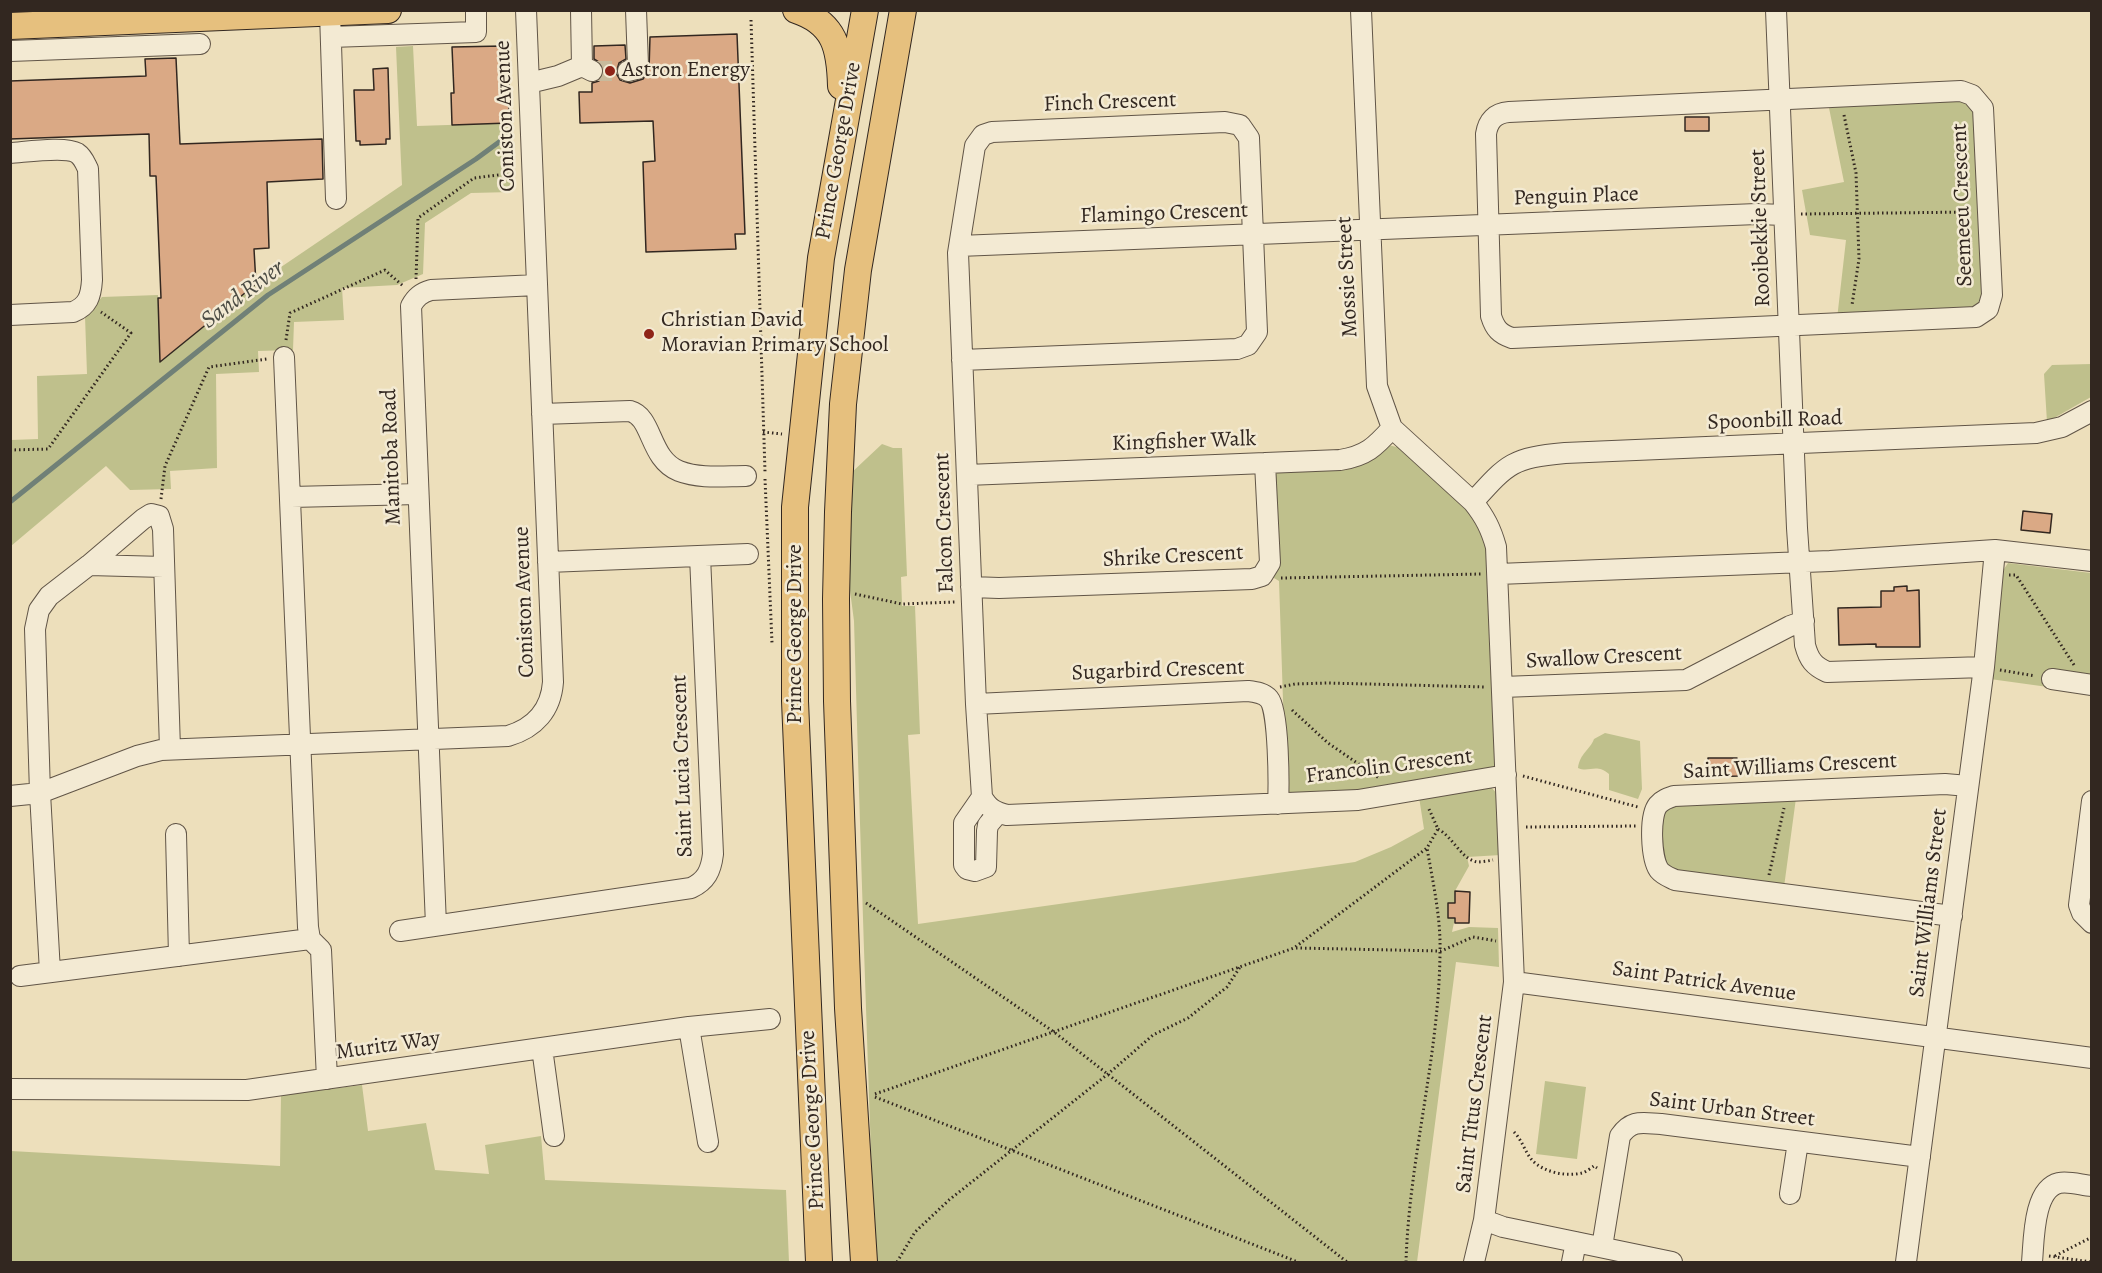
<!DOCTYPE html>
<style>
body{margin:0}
#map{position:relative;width:2102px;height:1273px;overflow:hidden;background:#eddfbb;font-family:Alegreya,serif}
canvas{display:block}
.frame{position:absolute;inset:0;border:12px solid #322720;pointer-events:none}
</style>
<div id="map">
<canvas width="2102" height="1273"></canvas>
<div class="frame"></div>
</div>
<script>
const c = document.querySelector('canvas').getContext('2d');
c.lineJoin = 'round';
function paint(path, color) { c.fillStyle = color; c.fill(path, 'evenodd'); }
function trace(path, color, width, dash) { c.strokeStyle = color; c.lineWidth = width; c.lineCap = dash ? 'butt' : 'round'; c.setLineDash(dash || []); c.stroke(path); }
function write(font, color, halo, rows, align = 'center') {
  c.font = font + ' Alegreya,serif'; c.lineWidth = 5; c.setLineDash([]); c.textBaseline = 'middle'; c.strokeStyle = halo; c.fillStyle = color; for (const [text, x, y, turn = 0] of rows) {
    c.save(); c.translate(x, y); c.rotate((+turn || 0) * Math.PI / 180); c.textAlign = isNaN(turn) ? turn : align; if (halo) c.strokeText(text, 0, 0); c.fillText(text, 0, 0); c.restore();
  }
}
const green = new Path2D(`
 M413,46L417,126L509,123L512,192L471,193L425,223L423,274L397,285L342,288L344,320L294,322L293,350L258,351L259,372L216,374L217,468L170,471L171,489L130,490L106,466L11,546V440L38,439L37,376L87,374L85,316L102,297L158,295L161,361L256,284L402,185L396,47Z
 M1960,99L1975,106L1985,293L1981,308L1837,319L1846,240L1810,235L1802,190L1844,182L1828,103Z
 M2091,364V397L2047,422L2044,374L2052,365Z
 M882,444L893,448H902L907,576L901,577L902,604V606H915L920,734L908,735L918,924L1355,862L1391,847L1424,829L1419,797L1491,787L1499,796L1501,855L1467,857L1469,866L1455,891V903H1448V918H1455L1452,932L1469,927L1498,928L1499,967L1456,962L1417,1262H875C867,1049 860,835 854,621L849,583L850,474Z
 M1388,445L1401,448L1467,509L1473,516L1488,546L1495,765L1493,768L1350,794L1292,795L1286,790L1279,581L1269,575L1273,477L1280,470Z
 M2008,563L2091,573V678L2048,687L1990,679L2004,569Z
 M1605,733L1640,741L1642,789L1638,799L1609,790V774C1596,763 1589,773 1578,768C1580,753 1590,750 1594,739Z
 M1796,798L1784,887L1675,873L1663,865L1660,815L1668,806Z
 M1545,1081L1586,1087L1577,1159L1536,1154Z
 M362,1085L368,1131L426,1123L435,1170L489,1174L485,1145L541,1136L545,1180L786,1190L789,1262H11V1151L280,1166L281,1095Z`);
const stream = new Path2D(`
 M10,502L268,295L476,159L510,134`);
const building = new Path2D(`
 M737,34L745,234H735L736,249L646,252L643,162L655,161L653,121L580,123L579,92H592V83L599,81L604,71L602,64L594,59V46L625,45L626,59L619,63L616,73L620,80L630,83L643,79L649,70L650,37Z
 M503,46L509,52V123L452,125L451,93H454L452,47Z
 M176,58L180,144L322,139L323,179L267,182L269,248L254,249L256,284L160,362L158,298H161L156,176H150L149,134L10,139V81L146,76L145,59Z
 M388,68L390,139H386V144L360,145V141H356L354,90H374L373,69Z
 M1685,117H1709V131H1685Z
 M2023,511L2052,514L2050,533L2021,530Z
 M1907,586V591L1919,590L1920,647H1876V644L1839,645L1838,608L1881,607V591H1894V587Z
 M1708,758H1737L1738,776L1709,777Z
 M1455,891L1470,892L1469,923H1455V918H1448V903H1455Z`);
const minorTunnel = new Path2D(`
 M592,71H628`);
const path = new Path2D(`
 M751,20L765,472
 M1844,115L1856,173L1859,259L1852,305
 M1801,214L1972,212
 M416,279L418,218L474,178L514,173
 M286,340L290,313L385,270L403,286
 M763,432L782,434
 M10,450L48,449L131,333L101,312
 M765,479L772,643
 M161,499L165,466L209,367L267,359
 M2009,575H2016L2074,665
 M1281,578L1481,574
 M855,594L902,604L955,602
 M2000,670L2035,676
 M1280,687L1295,684L1327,683L1486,687
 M1292,710L1328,743L1379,778
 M1523,776L1638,807
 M1526,827L1636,826
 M1438,829C1453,837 1461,859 1477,862C1482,862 1488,861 1493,860
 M1769,875L1784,808
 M866,903L1054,1032L1347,1262
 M1296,948L1441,951L1473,937L1496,941
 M875,1094L1294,948L1427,848L1438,829L1428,807
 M875,1097L1298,1262
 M1514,1132C1522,1140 1525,1152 1532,1160C1543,1172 1566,1177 1582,1173C1586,1172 1591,1168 1594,1166L1597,1168
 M2049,1256L2091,1262
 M2055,1256L2092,1237
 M897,1262L915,1232L949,1200L1108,1074L1153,1035L1188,1018L1227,987L1240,967
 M1406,1262C1409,1159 1439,1057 1440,953C1441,918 1433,883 1427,848`);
const minor = new Path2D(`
 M581,10L582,66L592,71
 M1361,10L1377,386L1392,428L1473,502C1485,517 1491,529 1496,547L1514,982L1484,1220L1474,1262
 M1776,10L1797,528L1805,645C1809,660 1814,666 1827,672L1984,667
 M330,13L336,199
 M331,37L476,32V10
 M10,51L200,44
 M628,71L636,69L638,65L636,10
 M529,83L558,76L582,66
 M1961,91L1972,95L1983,108L1992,295L1988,309L1976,317L1512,338C1500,334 1495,329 1491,316L1486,134C1488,121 1495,113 1509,112Z
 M10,153C26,152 65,146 77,153C83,157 85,163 88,169L92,280C91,296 88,306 73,312L10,315
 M959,246L1757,214L1784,215
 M284,357L308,927L310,939L321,950L327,1079
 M962,360L1237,349L1248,345L1257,332L1249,138L1240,125L1225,122L992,132L983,135L975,146L958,253L976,704L982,797C989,809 995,812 1007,815L1358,800L1506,775
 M542,414L630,411C653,417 649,459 679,471C700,479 724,476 746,476
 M967,475L1340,460C1366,456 1375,447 1392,428
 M291,497L418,494
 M1473,502C1508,463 1512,458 1565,453L2036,433L2062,427L2092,411
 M548,562L748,554
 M89,565L164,567
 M1498,574L1830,561L1995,550L2092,561
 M971,587L999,588L1252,579L1262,576L1270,563L1265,463
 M2052,679L2092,685
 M1503,687L1686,680L1790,626L1804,621
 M976,704L1248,691C1256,692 1264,693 1269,699C1279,711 1279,786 1278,804
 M10,796L40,793L137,756L161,750L508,736C535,728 551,710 553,682L526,10
 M982,797L964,823V865L967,869L975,871L986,867L987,831L988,825L998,813
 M2092,801L2079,905L2082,913L2092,923
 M176,834L179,956
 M1952,916L1675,880C1669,877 1663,875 1659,870C1651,858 1649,816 1658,805C1662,800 1668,798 1674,796L1945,784L1968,786
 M436,925L411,306C416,297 421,293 431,290L537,285
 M400,931L691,888C706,881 711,871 713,854L700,556
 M50,972L40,793L35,629L39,610L49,596L89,565L143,519L151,514L159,516L163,529L170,749
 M20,976L310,939
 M1514,982L2092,1058
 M689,1027L708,1142
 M542,1048L554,1136
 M10,1089L247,1090L689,1027L770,1019
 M1790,1194L1798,1142
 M1484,1220L1503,1227L1672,1262
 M1602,1247L1620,1136C1632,1119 1642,1123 1661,1124L1920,1157
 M1572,1262L1576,1242
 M1906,1262L1984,667L1995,550
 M2032,1262C2034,1241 2033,1189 2059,1183C2069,1181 2081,1185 2092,1186`);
const major = new Path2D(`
 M796,10C835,23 840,48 841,86
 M10,26L388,10
 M819,1262L795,701V507L821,258L865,10
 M864,1262L848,1008L837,701L836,599L838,512L843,404L858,270L903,10`);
const markers = [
 [610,71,6,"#8f2418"],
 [649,334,6,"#8f2418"]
];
const poiNames = [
 ["Astron Energy",622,71],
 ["Christian David",661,321],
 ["Moravian Primary School",661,346]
];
const streetNames = [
 ["Finch Crescent",1110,103,-2],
 ["Coniston Avenue",506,116,-92],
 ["Prince George Drive",839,151,-80],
 ["Penguin Place",1576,197,-2],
 ["Seemeeu Crescent",1963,205,-92],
 ["Flamingo Crescent",1164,214,-2],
 ["Rooibekkie Street",1761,228,-92],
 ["Mossie Street",1348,277,-93],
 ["Spoonbill Road",1775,421,-2],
 ["Kingfisher Walk",1184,442,-2],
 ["Manitoba Road",392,457,-92],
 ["Falcon Crescent",945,523,-92],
 ["Shrike Crescent",1173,557,-3],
 ["Coniston Avenue",525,602,-92],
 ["Prince George Drive",796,634,-90],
 ["Swallow Crescent",1604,658,-3],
 ["Sugarbird Crescent",1158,671,-2],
 ["Saint Lucia Crescent",683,766,-92],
 ["Francolin Crescent",1389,767,-7],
 ["Saint Williams Crescent",1790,767,-3],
 ["Saint Williams Street",1929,903,-83],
 ["Saint Patrick Avenue",1704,982,8],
 ["Muritz Way",388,1046,-8],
 ["Saint Titus Crescent",1475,1104,-83],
 ["Saint Urban Street",1732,1110,7],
 ["Prince George Drive",813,1120,-93]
];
const waterNames = [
 ["Sand River",243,295,-37]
];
paint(green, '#bfc08c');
trace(stream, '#708077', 5);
paint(building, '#daa985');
trace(building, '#322720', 1.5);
trace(minorTunnel, '#c8ba9c', 20, [20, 10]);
trace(minor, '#615547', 22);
trace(major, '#322720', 28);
trace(path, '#322720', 3, [1.5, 3]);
trace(minor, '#f3ead3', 20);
trace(major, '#e6c07e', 26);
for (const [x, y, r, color] of markers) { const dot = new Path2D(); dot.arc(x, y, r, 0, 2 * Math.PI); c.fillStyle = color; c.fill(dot); trace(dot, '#f3ead3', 2); }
write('22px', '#322720', '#f3ead3', poiNames, 'left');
write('22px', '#322720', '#f3ead3', streetNames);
write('italic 24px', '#4c4c44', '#f3ead3', waterNames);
</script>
